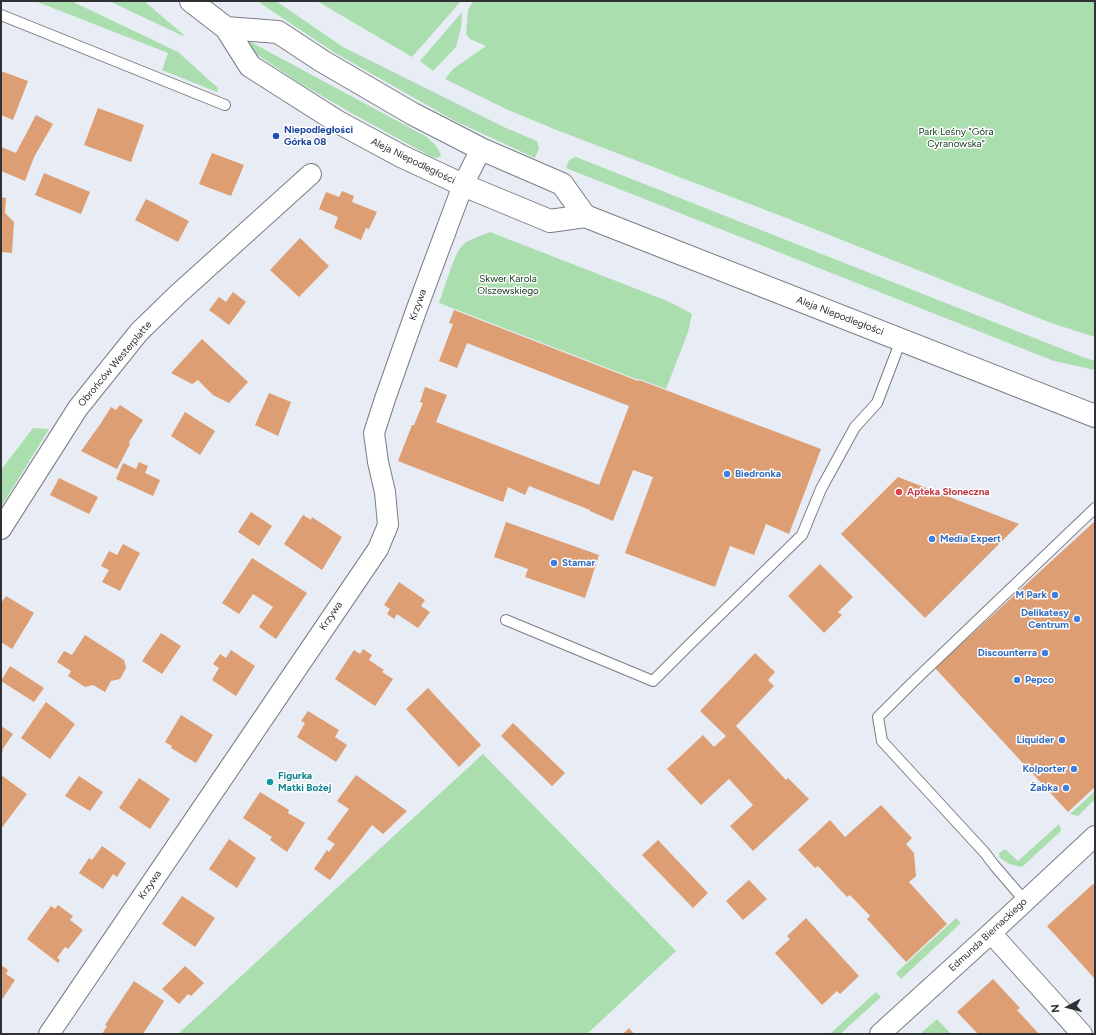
<!DOCTYPE html>
<meta charset="utf-8">
<style>
body{margin:0}
#map{position:relative;width:1096px;height:1035px;overflow:hidden;background:#e8ecf4;font-family:Figtree,sans-serif}
canvas{display:block}
.frame{position:absolute;inset:0;border:2px solid #2f3134;pointer-events:none}
.north{position:absolute;left:1048px;top:987px;width:40px;height:40px;-webkit-text-stroke:3px #fff;paint-order:stroke;rotate:263deg;font-size:11px;font-weight:700;line-height:16px;text-align:center;color:#2f3134}
.north::after{content:'';display:block;margin:auto;width:14px;height:18px;background:#2f3134;clip-path:polygon(50% 0,100% 100%,50% 72%,0 100%)}
</style>
<div id="map">
<canvas width="1096" height="1035"></canvas>
<div class="frame"></div>
<div class="north">N</div>
</div>
<script>
const c = document.querySelector('canvas').getContext('2d');
c.lineJoin = 'round';
function paint(path, color) { c.fillStyle = color; c.fill(path, 'evenodd'); }
function trace(path, color, width, dash) { c.strokeStyle = color; c.lineWidth = width; c.lineCap = dash ? 'butt' : 'round'; c.setLineDash(dash || []); c.stroke(path); }
function write(font, color, halo, rows, align = 'center') {
  c.font = font + ' Figtree,sans-serif'; c.lineWidth = 3; c.setLineDash([]); c.textBaseline = 'middle'; c.strokeStyle = halo; c.fillStyle = color; for (const [text, x, y, turn = 0] of rows) {
    c.save(); c.translate(x, y); c.rotate((+turn || 0) * Math.PI / 180); c.textAlign = isNaN(turn) ? turn : align; if (halo) c.strokeText(text, 0, 0); c.fillText(text, 0, 0); c.restore();
  }
}
const green = new Path2D(`
 M35,1H71L151,39L178,52L218,88L217,92L162,70L168,53Z
 M109,1H144L184,35L183,36Z
 M257,1H276L343,47L506,128L537,141L539,148L535,158L453,120L411,96L335,53Z
 M317,1H461L412,57Z
 M473,1H1095V337L1051,323L789,219L554,129L506,109L445,79L453,69L486,46L470,39L466,34L468,10Z
 M462,12L461,28L456,47L433,71L420,61Z
 M247,40L427,137C433,143 440,148 441,156L437,158L432,157L353,114L298,82L243,45Z
 M576,157L1080,356L1095,361V370L1054,361L566,168L569,160Z
 M490,232L670,302L692,314L688,332L666,389L639,379H636L439,303C444,290 454,254 462,246C468,239 481,236 490,232Z
 M33,428L49,429L1,507V470Z
 M483,754L676,951L587,1034H178Z
 M1095,791V799L1078,816L1070,814Z
 M1059,824L1061,830L1060,832L1022,867L1009,864L999,857V853L1005,849L1018,861Z
 M956,918L961,923L901,979L896,973Z
 M876,992L881,997L840,1034H830Z
 M937,1019L951,1034H920Z`);
const building = new Path2D(`
 M1,71L28,81L13,120L1,115Z
 M98,108L144,125L131,162L84,145Z
 M36,115L53,124L34,157L25,181L1,171V147L16,153Z
 M212,153L244,165L231,196L199,184Z
 M44,173L90,192L81,214L35,195Z
 M342,191L354,196L352,202L377,212L369,229L366,228L361,240L334,228L338,217L319,209L326,192L339,197Z
 M1,197L6,198L5,213L14,222L12,253L1,252Z
 M146,199L189,221L178,242L135,220Z
 M300,238L329,266L299,297L270,270Z
 M233,292L246,302L229,325L209,310L219,297L226,302Z
 M454,310L638,381L639,380L821,449L789,534L766,524L754,555L730,546L715,587L625,553L653,477L633,470L613,521L590,511V510L529,486L525,495L508,487L503,502L398,461L412,425H414L423,403L420,402L425,387L447,395L436,422L599,485L629,406L467,343L457,368L439,361L453,324L449,323Z
 M202,339L248,382L229,403L213,395L198,380L192,384L171,373Z
 M269,393L291,402L278,436L255,425Z
 M120,405L143,420L129,442L130,444L117,469L81,451L101,423L111,407L116,410Z
 M185,412L215,431L200,455L171,436Z
 M139,462L148,466L145,473L160,480L153,496L116,479L123,463L136,469Z
 M898,477L1019,524L925,618L841,534Z
 M59,478L98,497L89,514L50,495Z
 M251,512L272,526L259,546L238,532Z
 M303,515L311,520L312,517L342,537L322,570L284,544Z
 M1095,521V787L1068,812L935,668Z
 M506,522L599,555L585,598L525,577L528,569L494,557Z
 M123,544L140,553L120,591L102,582L109,570L101,566L109,551L117,555Z
 M252,558L307,593L276,639L259,627L273,607L253,594L239,614L222,603Z
 M820,564L853,597L838,612L842,615L824,633L788,596Z
 M399,582L425,600L421,606L430,612L418,628L397,614L394,619L387,614L390,609L384,605Z
 M6,596L34,613L12,649L1,642V603Z
 M161,633L181,646L162,674L142,661Z
 M85,635L124,660L126,668L120,679L111,681L105,692L93,685L85,687L68,676L71,671L57,662L64,651L72,655Z
 M363,649L372,655L369,660L384,670L382,672L393,679L375,706L335,679L354,650L360,654Z
 M231,650L255,666L236,696L212,680L219,668L213,664L220,654L226,658Z
 M755,653L775,672L768,680L774,686L736,726L786,780L788,778L809,799L753,851L730,826L753,805L729,779L701,805L667,769L703,735L714,747L726,736L700,711Z
 M10,666L44,688L34,702L1,681Z
 M428,688L481,745L459,767L406,709Z
 M46,702L75,724L50,759L21,738Z
 M308,711L339,730L335,737L347,745L336,762L297,737L305,723L301,721Z
 M181,715L213,735L196,763L171,748L172,746L165,742Z
 M513,723L565,773L552,786L501,736Z
 M1,726L13,734L2,750L3,751L1,754Z
 M1,775L27,794L1,829Z
 M356,775L407,811L383,834L372,825L330,880L314,869L327,850L329,852L335,844L327,839L349,809L337,801Z
 M79,776L103,792L90,811L65,796Z
 M139,778L170,799L150,829L119,808Z
 M260,792L289,810L288,813L305,823L287,852L270,840L272,837L243,818Z
 M881,805L912,838L906,844L914,853L916,876L909,882L947,924L906,962L867,919L870,916L850,895L847,897L818,866L815,868L798,850L830,820L845,837Z
 M229,839L256,858L237,888L209,869Z
 M658,840L708,893L693,908L642,855Z
 M102,846L126,863L117,877L113,874L103,889L79,873L89,858L92,860Z
 M749,880L767,899L743,920L726,901Z
 M1093,884L1095,886V979L1047,926Z
 M182,896L215,918L195,947L162,924Z
 M58,905L73,916L70,920L83,930L68,949L65,947L57,958L60,960L58,963L27,939L51,906L55,909Z
 M806,918L859,976L840,994L837,991L822,1005L775,953L790,939L787,936Z
 M1,965L8,970L6,974L15,980L1,1001Z
 M185,966L204,983L191,996L188,994L179,1004L162,989Z
 M993,979L1020,1008L1017,1010L1039,1034H978L957,1012Z
 M134,981L164,1001L143,1034H102L107,1026L105,1025Z
 M629,1028L634,1034H623Z`);
const lane = new Path2D(`
 M1,15L225,105
 M506,620L653,681L692,642L802,535L821,489L855,427L877,403L901,340
 M1025,901L994,865L985,853L882,741L878,717L912,683L1095,508`);
const street = new Path2D(`
 M1,529L78,408L139,332L177,295L311,174
 M991,933L1082,1034
 M49,1034L378,549L388,525L385,492L378,462L374,433L385,399L416,311L463,185L481,149
 M880,1034L991,933L1095,836`);
const secondary = new Path2D(`
 M191,1L226,28L250,66L338,122L401,156L463,185L550,221L585,216L1095,416
 M226,28L278,32L322,61L413,114L481,149L562,184L585,216`);
const markers = [
 [276,136,4,"#1a4fb4"],
 [727,474,4,"#3f7fe0"],
 [899,492,4,"#e0444e"],
 [932,539,4,"#3f7fe0"],
 [554,563,4,"#3f7fe0"],
 [1055,595,4,"#3f7fe0"],
 [1077,619,4,"#3f7fe0"],
 [1045,653,4,"#3f7fe0"],
 [1017,680,4,"#3f7fe0"],
 [1062,740,4,"#3f7fe0"],
 [1074,769,4,"#3f7fe0"],
 [270,782,4,"#0f9aa8"],
 [1066,788,4,"#3f7fe0"]
];
const transitNames = [
 ["Niepodległości",284,130],
 ["Górka 08",284,142]
];
const parkNames = [
 ["Park Leśny \"Góra",956,132],
 ["Cyranowska\"",956,144],
 ["Skwer Karola",508,279],
 ["Olszewskiego",508,291]
];
const streetNames = [
 ["Aleja Niepodległości",413,161,26],
 ["Krzywa",418,305,-70],
 ["Aleja Niepodległości",840,316,21],
 ["Obrońców Westerplatte",115,364,-50],
 ["Krzywa",331,616,-56],
 ["Krzywa",150,885,-56],
 ["Edmunda Biernackiego",988,935,-43]
];
const shopNames = [
 ["Biedronka",735,474,"left"],
 ["Media Expert",940,539,"left"],
 ["Stamar",562,563,"left"],
 ["M Park",1047,595],
 ["Delikatesy",1069,613],
 ["Centrum",1069,625],
 ["Discounterra",1037,653],
 ["Pepco",1025,680,"left"],
 ["Liquider",1054,740],
 ["Kolporter",1066,769],
 ["Żabka",1058,788]
];
const healthNames = [
 ["Apteka Słoneczna",907,492]
];
const cultureNames = [
 ["Figurka",278,776],
 ["Matki Bożej",278,788]
];
paint(green, '#abdeaf');
paint(building, '#dd9e74');
trace(lane, '#797d84', 12);
trace(street, '#797d84', 22);
trace(secondary, '#797d84', 24);
trace(lane, '#fff', 10);
trace(street, '#fff', 20);
trace(secondary, '#fff', 22);
for (const [x, y, r, color] of markers) { const dot = new Path2D(); dot.arc(x, y, r, 0, 2 * Math.PI); c.fillStyle = color; c.fill(dot); trace(dot, '#fff', 1.5); }
write('bold 10px', '#164399', '#fff', transitNames, 'left');
write('10px', '#0d3715', '#fff', parkNames);
write('10px', '#2f3134', '#fff', streetNames);
write('bold 10px', '#366cbe', '#fff', shopNames, 'right');
write('bold 10px', '#be3a42', '#fff', healthNames, 'left');
write('bold 10px', '#0d838f', '#fff', cultureNames, 'left');
</script>
